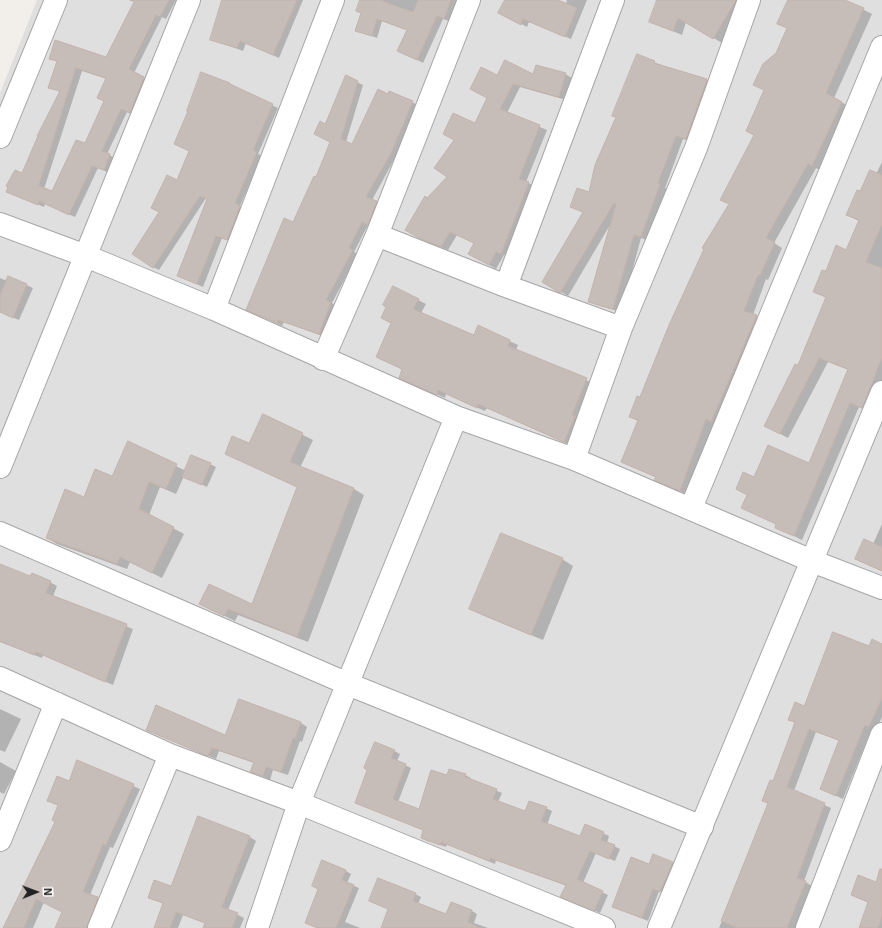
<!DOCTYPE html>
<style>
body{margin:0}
#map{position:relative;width:882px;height:928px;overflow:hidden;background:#f2eee9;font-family:"Exo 2",sans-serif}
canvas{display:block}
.north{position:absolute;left:16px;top:872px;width:40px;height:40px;-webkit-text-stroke:3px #fff;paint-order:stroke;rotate:89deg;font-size:11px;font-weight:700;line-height:16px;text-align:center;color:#222}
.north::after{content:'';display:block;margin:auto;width:14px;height:18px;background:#222;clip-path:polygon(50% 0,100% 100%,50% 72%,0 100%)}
</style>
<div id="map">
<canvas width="882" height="928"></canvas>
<div class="north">N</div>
</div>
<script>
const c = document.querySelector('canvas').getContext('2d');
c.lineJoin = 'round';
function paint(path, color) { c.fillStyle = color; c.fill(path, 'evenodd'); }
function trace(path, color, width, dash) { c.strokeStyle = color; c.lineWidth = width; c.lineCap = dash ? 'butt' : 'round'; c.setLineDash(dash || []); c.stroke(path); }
const residential = new Path2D(`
 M37,0H882V928H0V93Z`);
const shadow = new Path2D(`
 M137,0H176L166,19L162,17L134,73L150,81L135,116L127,112L107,154L115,158L109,173L98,168L75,217L45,204L44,207L7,192L23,174L60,92L50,87L58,62L50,58H106ZM82,71L107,79L106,101L86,145L52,193L44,189Z
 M225,0H303L279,58L246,43L243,51L211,39Z
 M361,0H458L449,21L443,19L423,63L404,53L408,30L382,21L377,38L356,30L362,13L357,11Z
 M506,0H551L566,4L567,0H587L571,39L529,22L527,27L500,12Z
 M658,0H746L722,43L686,22L682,35L651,22Z
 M799,0H844L872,14L834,98L850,107L820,170L816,168L774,243L782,248L768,280L766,279L753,315L765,321L719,425L714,423L688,495L664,484L656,477L622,462L638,421L630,417L641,399L730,204L755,135L776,54Z
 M637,55L663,66L707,80L714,84L693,142L683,139L665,188L667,189L649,241L641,238L621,312L596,305L589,301L610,225L568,296L543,282L584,213L571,207L590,193L617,117L614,116Z
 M202,73L230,84L235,88L278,108L258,154L262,156L240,206L246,210L233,242L222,238L203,287L178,276L208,199L206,198L159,270L153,267L160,212L178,181L190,151L189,111Z
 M565,74L572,78L566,100L520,87L507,113L547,130L526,182L536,187L508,257L504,255L496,269L476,258L475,243L457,235L448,250L425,241L407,230L428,199L448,177L498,77Z
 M346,77L363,85L346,142L353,145L390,92L418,105L396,156L372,200L382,206L373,227L368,225L354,252L358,254L332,303L336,306L325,337L284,322L282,326L253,312L294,223L317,179L331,142L326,125Z
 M882,162V382L870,412L859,407L802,540L776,527L777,524L755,479L810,465L849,370L828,362L788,438L773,430L827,298L814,292L826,273L847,251L859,221L847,215L861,193L876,174Z
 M9,277L33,288L19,320L0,312V278L7,281Z
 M418,300L426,304L421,313L474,337L479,327L518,345L516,350L595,384L572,446L487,408L485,411L446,394L445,398L408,382L403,370L377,357Z
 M263,415L313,440L300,468L354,489L364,495L308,642L238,615L235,621L200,604L252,605L298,487L227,454L250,444Z
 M129,443L186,471L210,464L216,467L207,487L184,476L176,494L160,487L149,515L184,534L162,578L130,562L127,569L57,544L47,538L84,498L113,477Z
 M882,524V571L857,559L873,544Z
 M562,559L573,566L543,640L482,615L471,608Z
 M0,565L31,578L50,582L57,586L53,596L133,629L113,685L43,655L42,658L0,642Z
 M882,645V717L876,730L872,728L843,799L821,789L840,741L816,732L794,791L831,808L804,881L812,886L795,928H719L769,803L774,782L796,723L790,720L869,647Z
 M0,709L21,719L5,752L0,750Z
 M301,723L307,727L302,742L300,741L288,775L273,770L270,780L252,771L254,763L219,751L216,759L147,730L226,737Z
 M394,751L400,754L397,761L411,768L398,802L420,810L448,777L465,775L471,778V780L502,793L498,802L526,812L546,808L552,811L547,825L580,838L585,825L609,836L607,843L620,849L615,861L596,853L583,883L608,895L600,913L567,899V886L496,860L495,864L447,844L446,847L427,841L422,838L424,830L356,803Z
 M0,762L16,771L4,794L0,792Z
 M78,762L140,789L113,848L110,847L90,895L105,902L89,928H57L63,912L44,902L33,928H4L14,905L16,906L65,846L59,806L48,800L69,782Z
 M250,837L256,841L228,910L244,918L240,928H204L205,923L183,915L178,928H155L164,904L149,897L171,888Z
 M672,863L678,866L666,894L659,891L648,921L614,907L650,866Z
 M882,870V928H860L869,903L852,895L877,883Z
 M346,871L351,874L347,883L359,888L345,922L360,928H317L306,923Z
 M415,894L421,897L418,904L447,915L451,903L472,911L477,914L474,923L488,928H382Z`);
const building = new Path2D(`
 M130,0H169L160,17L156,15L129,69L144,77L130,113L121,109L102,151L110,154L104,170L92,166L69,215L39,201L38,205L6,192L8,187L6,186L15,170L22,173L38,136H37L60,91L48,88L57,61L49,59L55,40L106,57L134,2ZM76,68L106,78L97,98L104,101L85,143L76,140L52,191L39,186Z
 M222,0H297L273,55L240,41L237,48L210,40Z
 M360,0H380L413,12L418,0H451L444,19L437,16L417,60L397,51L407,30L377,19L372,36L355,31L361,13L356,11Z
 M505,0H558L577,8L565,37L523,19L521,25L498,13Z
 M657,0H736L713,39L678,18L673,31L649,22Z
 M788,0H845L864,8L826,93L842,102L812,166L808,164L766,238L775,242L760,276L758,275L744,311L757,315L711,422L706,419L680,491L654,480L656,477L621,462L638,420L629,417L637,396L640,397L669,325L704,249L702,248L729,204L720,200L754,135L746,131L764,90L753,85L763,64L776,53L787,28L777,24Z
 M637,54L655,61L654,63L707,79L686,139L676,136L658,183L660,184L641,237L634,235L613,309L588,302L616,204L614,203L560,293L542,282L583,212L570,207L577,188L589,192L595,165L616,117L612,116Z
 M505,60L533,74L536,65L566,73L559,97L513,84L500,109L540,125L519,179L529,182L501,254L496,252L489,265L468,254L474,243L450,232L441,247L417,237L405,230L425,196L427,198L447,177L434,168L454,140L443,134L453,113L475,123L487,98L470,89L481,67L497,75Z
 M201,72L230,83V84L273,104L253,150L257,152L235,203L240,206L227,240L216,236L197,284L177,276L207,199L200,196L153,268L132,254L159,212L151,208L167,175L177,180L189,151L174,144L188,111H187Z
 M346,75L358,81L341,139L352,144L378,89L388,94L389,91L413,101L391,153L366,197L377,201L368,225L362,222L349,248L353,250L326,300L331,302L319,334L278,320L277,323L246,310L284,218L293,222L314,176L316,177L330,142L314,134L320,121L325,124Z
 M870,170L882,175V224L866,262L882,268V358L862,408L850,403L794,536L775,528L776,524L741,508L747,495L736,489L743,472L754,477L768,445L809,463L848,369L819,358L780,434L764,426L795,364L798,365L826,297L813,292L822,270L826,271L836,245L846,250L859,220L846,215L857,190L860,191Z
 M8,276L27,284L13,318L0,312V296Z
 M393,286L419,299L413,309L474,335L478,325L510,340L508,346L587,378L572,415L575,416L564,442L478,404L477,408L438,390L437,395L399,378L402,369L376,357L391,323L381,318L386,307L383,305Z
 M263,414L303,433L290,462L354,488L297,637L228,609L224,616L199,604L209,584L252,604L297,487L225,454L232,436L249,443Z
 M128,441L177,464L166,489L149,482L139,509L174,527L152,573L120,557L117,564L46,538L65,489L84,497L95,469L112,476Z
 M191,455L211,463L202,485L182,477Z
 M501,533L563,558L531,635L469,609Z
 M864,539L882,547V571L855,559Z
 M0,564L30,576L32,573L51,581L46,593L127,624L105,682L36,652L34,655L0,641Z
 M833,632L869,646L872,639L882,644V698L869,727L865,725L836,796L820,789L839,740L809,729L787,787L825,803L797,878L806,881L787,928H738L721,921L768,803L762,801L770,780L773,781L795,722L788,720L795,702L804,706Z
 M239,699L301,722L295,739L293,738L281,772L266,767L263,776L250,772L254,762L212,748L208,756L146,730L156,705L225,735Z
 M375,742L395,750L391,758L406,764L393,799L419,809L431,770L447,775L449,769L466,774L465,777L497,789L493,799L525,811L529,801L547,807L541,821L580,836L585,824L604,832L601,840L615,845L609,859L590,851L577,879L603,891L594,911L560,897L566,885L490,858L489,861L441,842L440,845L421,838L423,830L355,803L367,770L364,768Z
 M77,760L134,784L106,845L103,844L83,892L98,897L87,928H55L62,912L36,899L24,928H3L55,822L52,820L58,805L47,801L57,776L69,781Z
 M198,816L250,836L222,907L238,913L232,928H203L205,923L176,912L170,928H154L163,903L148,898L154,880L171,886Z
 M653,854L673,862L660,892L653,889L642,918L612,907L631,857L649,864Z
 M322,860L346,870L342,880L354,885L336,928H318L305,923L318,889L312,886Z
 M880,869H882V917L878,928H859L868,902L851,895L858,875L876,882Z
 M378,878L416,893L413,901L446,914L451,902L472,910L468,922L480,928H381L388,909L369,901Z`);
const minor = new Path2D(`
 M0,137L56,0
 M0,224L86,256L214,309L456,417L574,459L812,561L882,588
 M377,235L506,286L621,328
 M506,286L613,0
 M214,309L333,0
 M323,359L377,235L469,0
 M574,459L621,328L696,148L749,0
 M0,467L189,0
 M691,508L882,47
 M0,533L348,684L702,827
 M0,678L170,755L299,803L604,928
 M0,840L56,703
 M99,928L170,755
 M257,928L299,803L456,417
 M659,928L882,392
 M807,928L882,734`);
paint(residential, '#e0dfdf');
paint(shadow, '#0003');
paint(building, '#c7bdb8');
trace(building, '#c4b3ab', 1);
trace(minor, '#a6a6a6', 24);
trace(minor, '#fff', 22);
</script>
